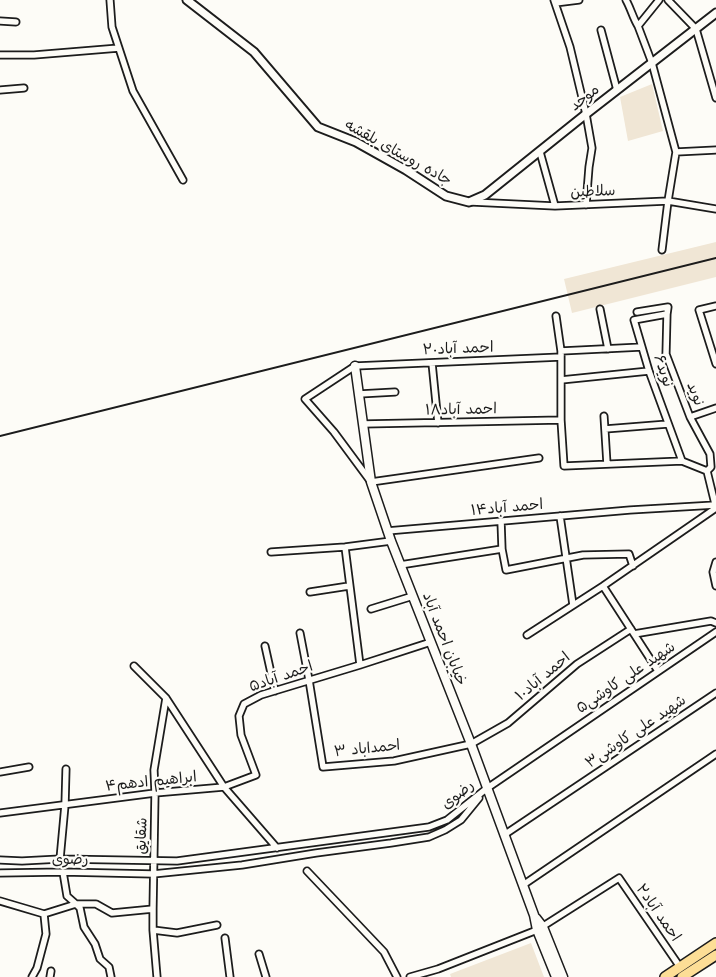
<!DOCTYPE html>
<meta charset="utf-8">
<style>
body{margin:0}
canvas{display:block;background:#fdfcf7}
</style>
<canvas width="716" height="977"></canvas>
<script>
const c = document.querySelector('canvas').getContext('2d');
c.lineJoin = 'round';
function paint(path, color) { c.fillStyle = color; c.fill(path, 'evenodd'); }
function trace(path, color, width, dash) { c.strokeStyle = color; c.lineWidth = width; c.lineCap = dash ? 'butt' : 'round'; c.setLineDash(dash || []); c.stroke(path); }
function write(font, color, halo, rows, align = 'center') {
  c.font = font + ' "Shantell Sans","Playpen Sans Arabic",sans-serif'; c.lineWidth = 4.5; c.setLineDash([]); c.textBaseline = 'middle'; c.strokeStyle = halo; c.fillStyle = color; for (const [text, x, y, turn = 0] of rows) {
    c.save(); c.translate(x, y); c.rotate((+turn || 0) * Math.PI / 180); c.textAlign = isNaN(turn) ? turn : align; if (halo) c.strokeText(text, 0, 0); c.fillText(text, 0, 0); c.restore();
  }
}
const built = new Path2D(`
 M652,84L663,131L628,141L620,97Z
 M716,242V277L572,313L564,279Z
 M531,943L544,977H451L450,974Z`);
const minor = new Path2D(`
 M110,0L112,27L133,91L183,180
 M554,0L570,47L586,114L592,148L589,167L586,205
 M626,0C631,9 633,18 638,26
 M659,0L638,26L652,63L676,152L716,150
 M668,0L696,29L716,98
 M555,3L579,0
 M0,21L16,22
 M601,30L617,90
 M0,55H34L119,48
 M0,90L24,88
 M540,152L555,206
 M472,202L555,206L668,201L716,209
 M662,250L668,201L676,152
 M716,306L699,310L716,364
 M600,309L608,349
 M637,312L668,307L667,314L666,354L690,417L710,454L711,467L707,471L716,508
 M667,314L634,320L649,371L682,461
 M556,316L561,351V420L564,466L682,461L707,471
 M561,351L642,347
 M432,363L438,423
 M561,380L649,371
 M359,394L395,392
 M604,416L607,464
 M690,417L716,408
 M363,424L561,420
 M605,429L668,424
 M539,458L371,482L334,432L305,399L355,366L561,357
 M560,516L573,605
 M501,521L502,549L506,570L583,555L629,554L633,566
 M387,531L630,510L715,505
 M345,547L360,665
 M271,552L345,547L391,541
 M716,562L713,572L716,586
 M400,565L502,549
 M603,586L658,671
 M310,592L349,586
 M371,609L413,596
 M300,633L309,680L323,767L394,761L471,744L508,723L577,664L631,629
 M634,634L711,621L716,623
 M527,635L603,586L716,508
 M265,646L275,691
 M134,666L166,698L224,787L256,775L241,735L239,716L244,704L261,695L360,665L431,642
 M0,772L29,767
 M0,813L155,793L224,787L277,848
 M504,835L716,693
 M60,859L65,805L66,769
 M0,860L22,861L60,859L177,861L429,827L447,820L486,789L716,632
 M307,871L384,952L397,977
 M63,872L67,896L76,904H96L112,913L153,909
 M0,873L63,872L153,874L242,865L316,853L391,843L429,837L445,830L461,820L479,798
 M523,885L716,754
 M0,901L44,914L76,904L80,908L84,927L95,944L100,959L109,967L111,977
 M153,930L177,933L217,925
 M225,938L230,977
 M259,954L266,977
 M32,977L37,968L46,934L44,914
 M50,977L51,971
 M157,977L153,930V909L155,793L154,770L166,698
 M410,977L438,969L537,930L619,878L680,967`);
const tertiary = new Path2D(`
 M187,0L254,52L318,127L356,142L406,170L446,196L469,202L485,195L586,114L716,13`);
const secondary = new Path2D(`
 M355,366L371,482L391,541L471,744L534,915L537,930L556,977
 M536,918L543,927L563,977`);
const primary = new Path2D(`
 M665,977L716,943
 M682,977L716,955`);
const rail = new Path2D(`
 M0,436L716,258`);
const streetNames = [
 ["موحد",585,98,-38],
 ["جاده روستای بلقشه",398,153,29],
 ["سلاطین",593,192,-2],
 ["احمد آباد۲۰",458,349,-2],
 ["نوید۶",663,371,72],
 ["نوید",695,394,69],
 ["احمد آباد۱۸",461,410,-1],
 ["احمد آباد۱۴",507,508,-5],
 ["خیابان احمد آباد",444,639,69],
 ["احمد آباد۵",281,677,-19],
 ["احمد آباد۱۰",543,677,-40],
 ["شهید علی کاوشی۵",626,678,-34],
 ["شهید علی کاوشی۳",636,732,-34],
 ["احمداباد ۳",367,749,-6],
 ["ابراهیم ادهم۴",151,782,-6],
 ["رضوی",458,795,-38],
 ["شقایق",142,836,-88],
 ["رضوی",70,860],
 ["احمد آباد۲",658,913,55]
];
paint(built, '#f0e6d5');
trace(minor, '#1c1c1c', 9);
trace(tertiary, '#1c1c1c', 11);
trace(secondary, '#1c1c1c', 11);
trace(primary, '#1c1c1c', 12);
trace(minor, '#fdfcf7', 5.5);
trace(tertiary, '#fdfcf7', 7);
trace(secondary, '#fdfcf7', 8);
trace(primary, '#fdde96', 9);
trace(rail, '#1c1c1c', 2);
write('15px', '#1c1c1c', '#fdfcf7', streetNames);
</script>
